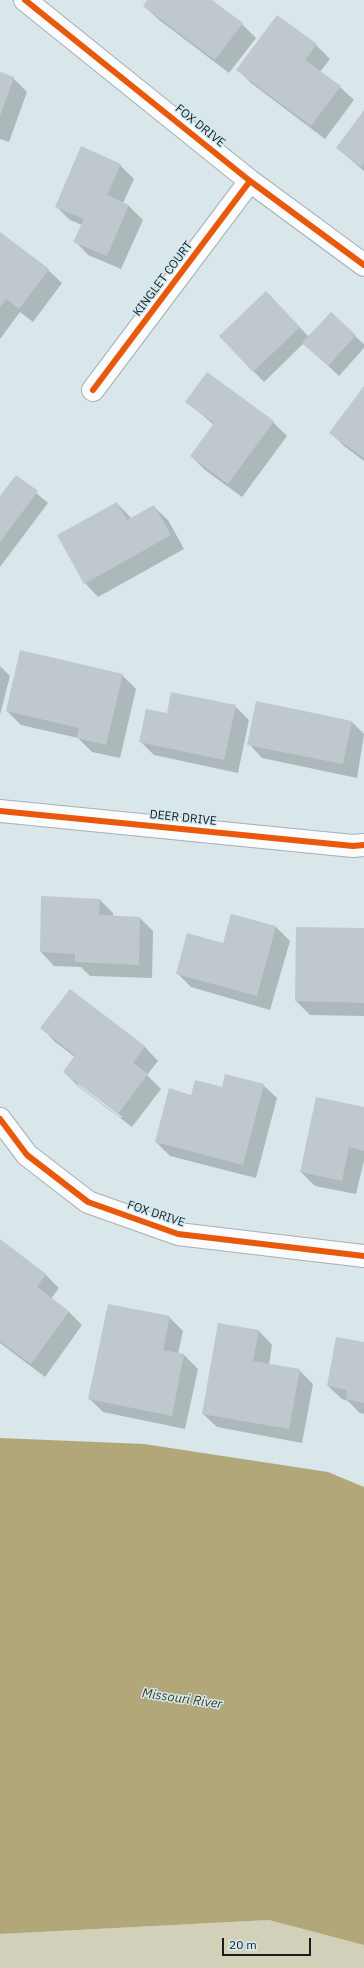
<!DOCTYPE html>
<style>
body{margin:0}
#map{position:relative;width:364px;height:1968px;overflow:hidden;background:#d9e6ea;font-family:"IBM Plex Sans",sans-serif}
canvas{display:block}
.scale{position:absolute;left:222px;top:1938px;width:89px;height:18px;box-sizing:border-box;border:2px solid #151d20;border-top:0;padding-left:5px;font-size:12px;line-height:14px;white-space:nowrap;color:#151d20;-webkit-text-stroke:3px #d3e9f0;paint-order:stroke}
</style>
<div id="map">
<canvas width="364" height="1968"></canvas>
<div class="scale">20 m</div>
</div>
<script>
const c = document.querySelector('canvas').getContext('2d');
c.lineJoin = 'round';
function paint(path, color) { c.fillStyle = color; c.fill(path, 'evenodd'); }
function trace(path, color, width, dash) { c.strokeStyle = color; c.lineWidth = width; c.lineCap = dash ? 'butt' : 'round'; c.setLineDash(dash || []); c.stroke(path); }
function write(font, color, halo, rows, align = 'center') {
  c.font = font + ' "IBM Plex Sans",sans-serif'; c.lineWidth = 3; c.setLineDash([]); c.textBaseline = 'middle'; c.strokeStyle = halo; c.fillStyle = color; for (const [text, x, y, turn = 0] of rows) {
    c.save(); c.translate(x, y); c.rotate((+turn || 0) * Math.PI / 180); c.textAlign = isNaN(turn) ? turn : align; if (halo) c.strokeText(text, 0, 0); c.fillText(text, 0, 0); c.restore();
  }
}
const green = new Path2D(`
 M269,1920L364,1945V1968H0V1934Z`);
const water = new Path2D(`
 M0,1438L144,1444L328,1472L364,1487V1945L269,1920L0,1934Z`);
const shadow = new Path2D(`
 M148,0H210L242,24L256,38L229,73L158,19L144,6Z
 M316,45L330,59L320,72L340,87L354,100L325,139L251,83L238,70Z
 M0,73L13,78L27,92L9,142L0,139Z
 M364,112V171L337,148Z
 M120,165L134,179L123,203L129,206L143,220L121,269L88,255L75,241L82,225L70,220L56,206Z
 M0,233L48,270L62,283L33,322L20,312L0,339Z
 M276,303L309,337L355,336L364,344V348L339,376L304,343L264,382L220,337Z
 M364,388V461L344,446L331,433Z
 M187,402L273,422L287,436L242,497L205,470L191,456L214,425Z
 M16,476L48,503L0,567V498Z
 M117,503L132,519L154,507L168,520L184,549L98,597L85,583Z
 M0,666L10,676L0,715Z
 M122,675L136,689L120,758L92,752L78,738L21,725L7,711Z
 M235,706L249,720L238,773L154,755L140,741L168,714Z
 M352,722L364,734L357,778L262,758L249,744Z
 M99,899L113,913V917L140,918L153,931L152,978L90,976L81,967L54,966L41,952Z
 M232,915L276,927L290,941L270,1010L191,987L177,973L224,945Z
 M364,929V1016L310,1015L296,1001Z
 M70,991L145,1047L158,1061L147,1075L161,1089L132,1127L78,1086L64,1072L75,1057L55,1042L42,1028ZM78,1082L122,1117L121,1118L78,1085Z
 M263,1085L277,1098L256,1178L170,1156L156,1142L191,1096L223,1088Z
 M364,1108V1161L356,1194L315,1186L301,1172Z
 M0,1241L45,1274L59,1288L51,1299L69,1312L82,1325L45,1377L0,1343Z
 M169,1317L183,1331L178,1354L184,1355L198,1369L185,1429L103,1412L89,1398Z
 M259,1331L272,1345L269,1365L299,1370L313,1384L302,1443L217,1427L203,1414Z
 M364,1343V1414L360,1413L348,1401L342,1399L328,1386Z`);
const building = new Path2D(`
 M147,0H212L243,23L215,60L143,6Z
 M277,15L317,44L305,60L341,86L311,126L236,70Z
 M0,72L14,77L0,116Z
 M364,110V163L361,167L336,148Z
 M81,146L121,164L107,195L129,205L107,256L73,242L84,219L55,207Z
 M0,232L49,269L19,309L6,299L0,307Z
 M266,291L300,327L253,372L219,336Z
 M331,312L356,335L328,366L302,343Z
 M207,372L274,421L228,484L190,456L214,423L185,402Z
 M364,386V458L329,433Z
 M16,475L38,491L0,542V496Z
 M117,502L127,520L154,505L171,535L84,584L57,535Z
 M20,650L123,674L106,745L77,738L79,728L6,711Z
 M171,692L236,705L224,760L139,742L146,709L167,713Z
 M256,701L352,721L343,764L247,745Z
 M41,896L100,899L99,915L140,917L139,965L75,962V954L40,952Z
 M231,914L276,926L257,996L176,974L187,933L223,943Z
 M296,927L364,928V1003L295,1001Z
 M70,989L145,1046L133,1063L148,1074L118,1114L63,1072L75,1055L40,1028Z
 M225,1074L264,1084L243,1165L155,1142L169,1088L191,1095L195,1080L222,1087Z
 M316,1097L364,1107V1151L349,1147L342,1181L300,1172Z
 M0,1239L46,1274L37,1287L69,1311L31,1364L0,1341Z
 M108,1304L170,1316L163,1350L184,1354L172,1416L88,1399Z
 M218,1323L259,1330L253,1361L300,1369L289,1429L202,1414Z
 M336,1337L364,1342V1403L346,1399L347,1390L327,1386Z`);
const street = new Path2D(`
 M25,0L250,181L364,265
 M93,390L250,181
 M0,811L353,846L364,845
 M0,1119L27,1155L88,1202L178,1234L364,1256`);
const cycleway = new Path2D(`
 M25,0L250,181L364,265
 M93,390L250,181
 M0,811L353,846L364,845
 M0,1119L27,1155L88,1202L178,1234L364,1256`);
const streetNames = [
 ["FOX DRIVE",200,126,39],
 ["KINGLET COURT",163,279,-53],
 ["DEER DRIVE",183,818,6],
 ["FOX DRIVE",156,1214,18]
];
const waterNames = [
 ["Missouri River",182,1699,8]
];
paint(green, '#d2d0b8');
paint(water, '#b2a779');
paint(shadow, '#0003');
paint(building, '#bfc8cc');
trace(street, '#a6b0b3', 24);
trace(street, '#f9fbfc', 22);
trace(cycleway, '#e8590c', 6);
write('12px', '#151d20', '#d3e9f0', streetNames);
write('italic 13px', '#403718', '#d3e9f0', waterNames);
</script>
